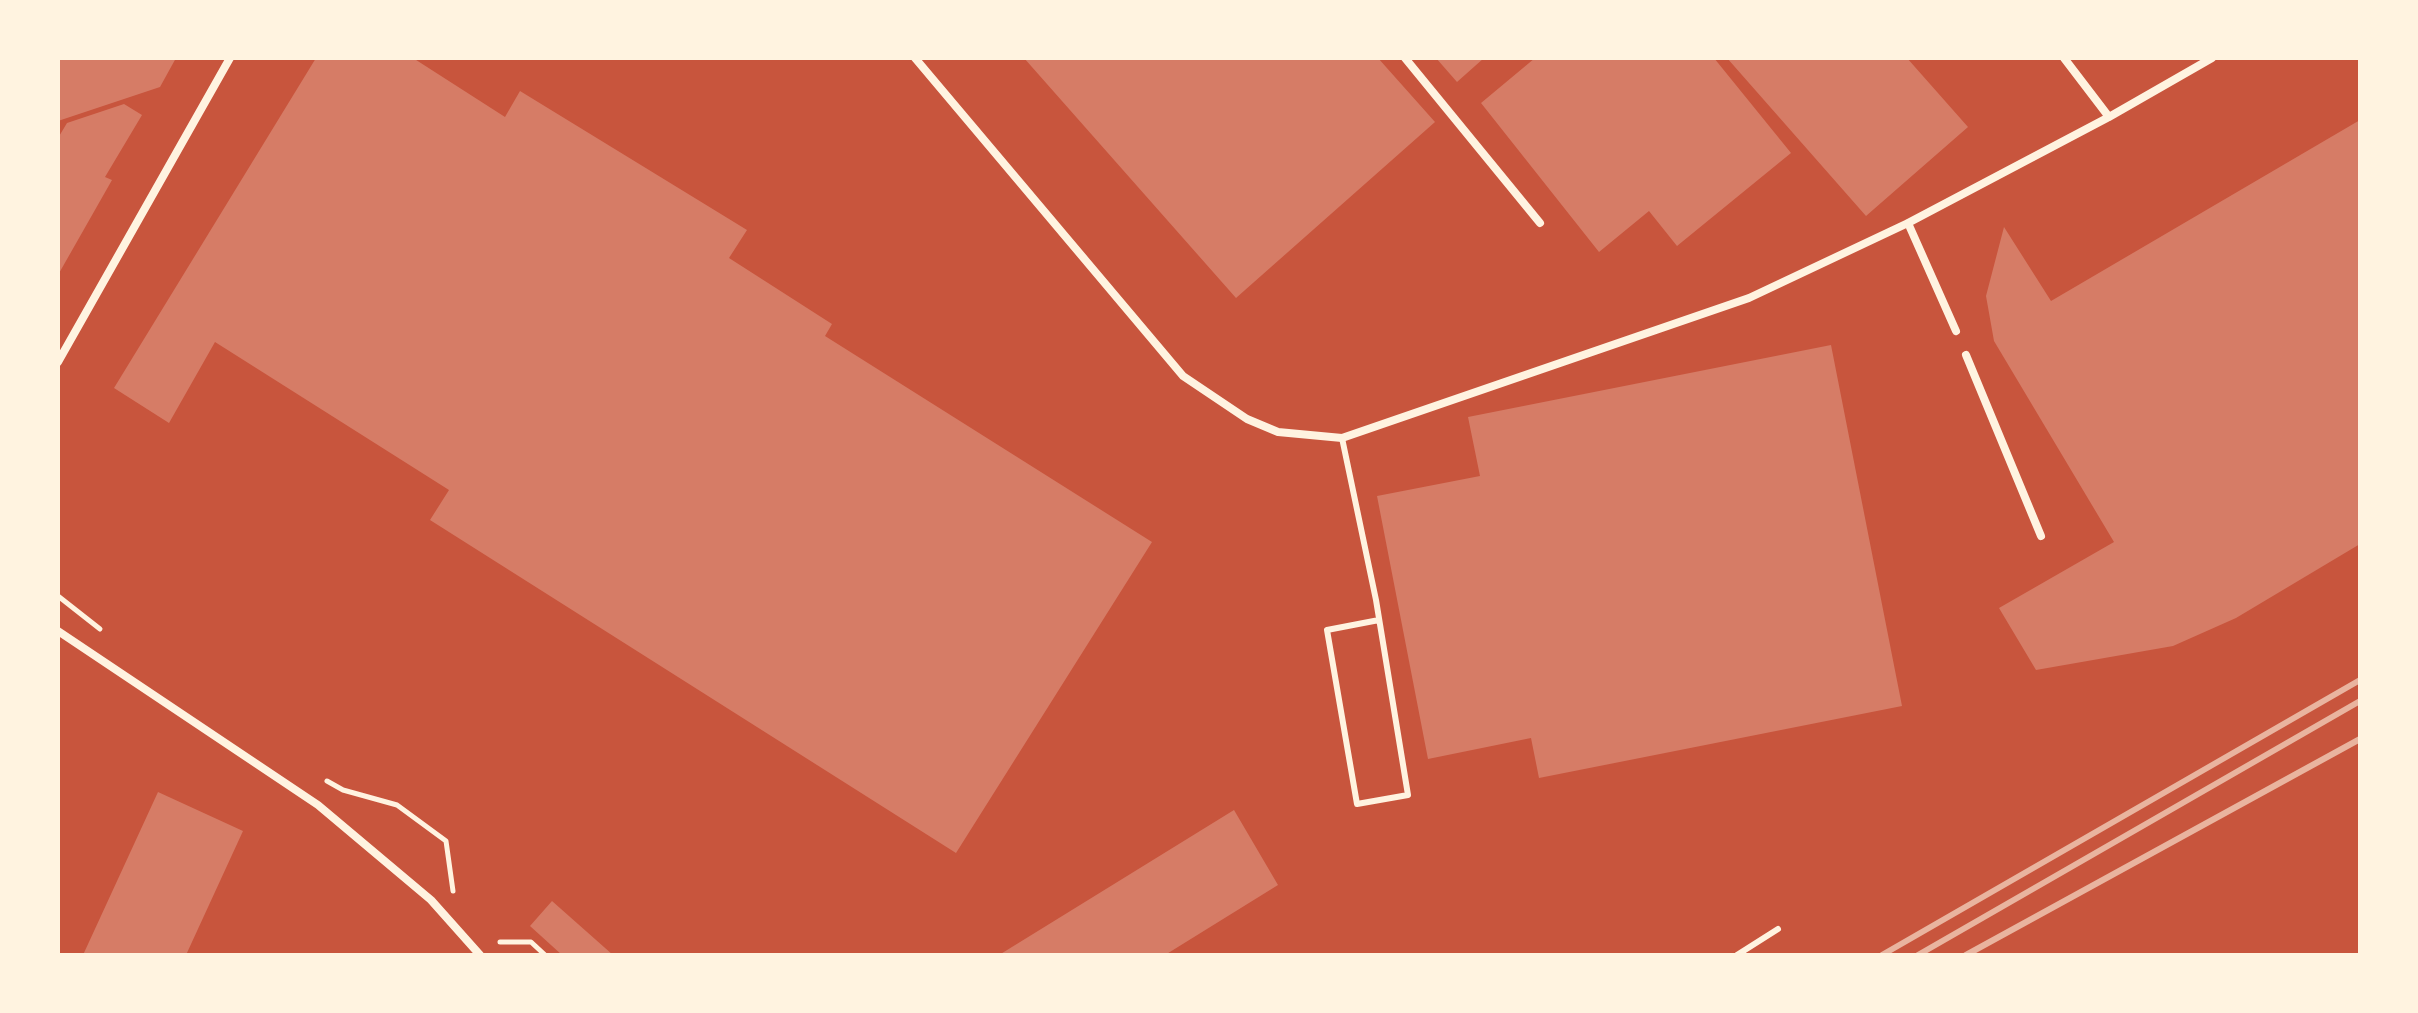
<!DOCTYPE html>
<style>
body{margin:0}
#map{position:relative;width:2418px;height:1013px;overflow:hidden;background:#c8553d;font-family:Mulish,sans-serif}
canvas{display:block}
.frame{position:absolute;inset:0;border:60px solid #fff3e0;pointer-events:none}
</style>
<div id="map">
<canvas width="2418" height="1013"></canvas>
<div class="frame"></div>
</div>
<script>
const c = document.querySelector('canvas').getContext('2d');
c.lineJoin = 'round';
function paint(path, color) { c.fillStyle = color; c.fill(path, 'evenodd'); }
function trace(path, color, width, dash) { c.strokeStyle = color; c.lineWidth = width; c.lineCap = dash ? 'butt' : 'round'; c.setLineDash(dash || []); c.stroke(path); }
const building = new Path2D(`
 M58,58H176L160,87L58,121Z
 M316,58H413L505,117L520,91L747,230L729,258L832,324L825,336L1152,542L956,853L430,520L449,490L215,342L169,423L114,388Z
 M1024,58H1378L1435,122L1236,298Z
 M1436,58H1484L1457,82Z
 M1535,58H1714L1791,153L1677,246L1649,211L1599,252L1481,103Z
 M1727,58H1907L1968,127L1866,216Z
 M124,104L142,115L105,177L112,180L58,275V138L67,123Z
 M2360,120V544L2236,618L2173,646L2036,670L1999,608L2114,542L1994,341L1986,296L2004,227L2051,301Z
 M1831,345L1902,706L1539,778L1531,738L1428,759L1377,496L1480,476L1468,417Z
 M158,792L243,831L186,955H83Z
 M1234,810L1278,885L1165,955H999Z
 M552,901L613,955H562L530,926Z`);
const path = new Path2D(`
 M58,596L100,629
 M327,781L343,790L397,805L446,841L453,891
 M500,942H531L545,955`);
const service = new Path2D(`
 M1342,438L1376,600L1408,795L1357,804L1327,630L1379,620
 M1737,955L1778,929`);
const minor = new Path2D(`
 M915,58L1183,376L1247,419L1278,432L1342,438L1749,298L1908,223L2109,117L2212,58
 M1405,58L1540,223
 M2064,58L2109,117
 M1908,223L1956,331
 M1966,355L2041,536
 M58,362L230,58
 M58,631L318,805L431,900L480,955`);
const rail = new Path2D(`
 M1882,955L2360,680
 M1918,955L2360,701
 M1966,955L2360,739`);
paint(building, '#d67c66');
trace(path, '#fff3e0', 5);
trace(service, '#fff3e0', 6);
trace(minor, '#fff3e0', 8);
trace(rail, '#e9b49f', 6);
</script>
